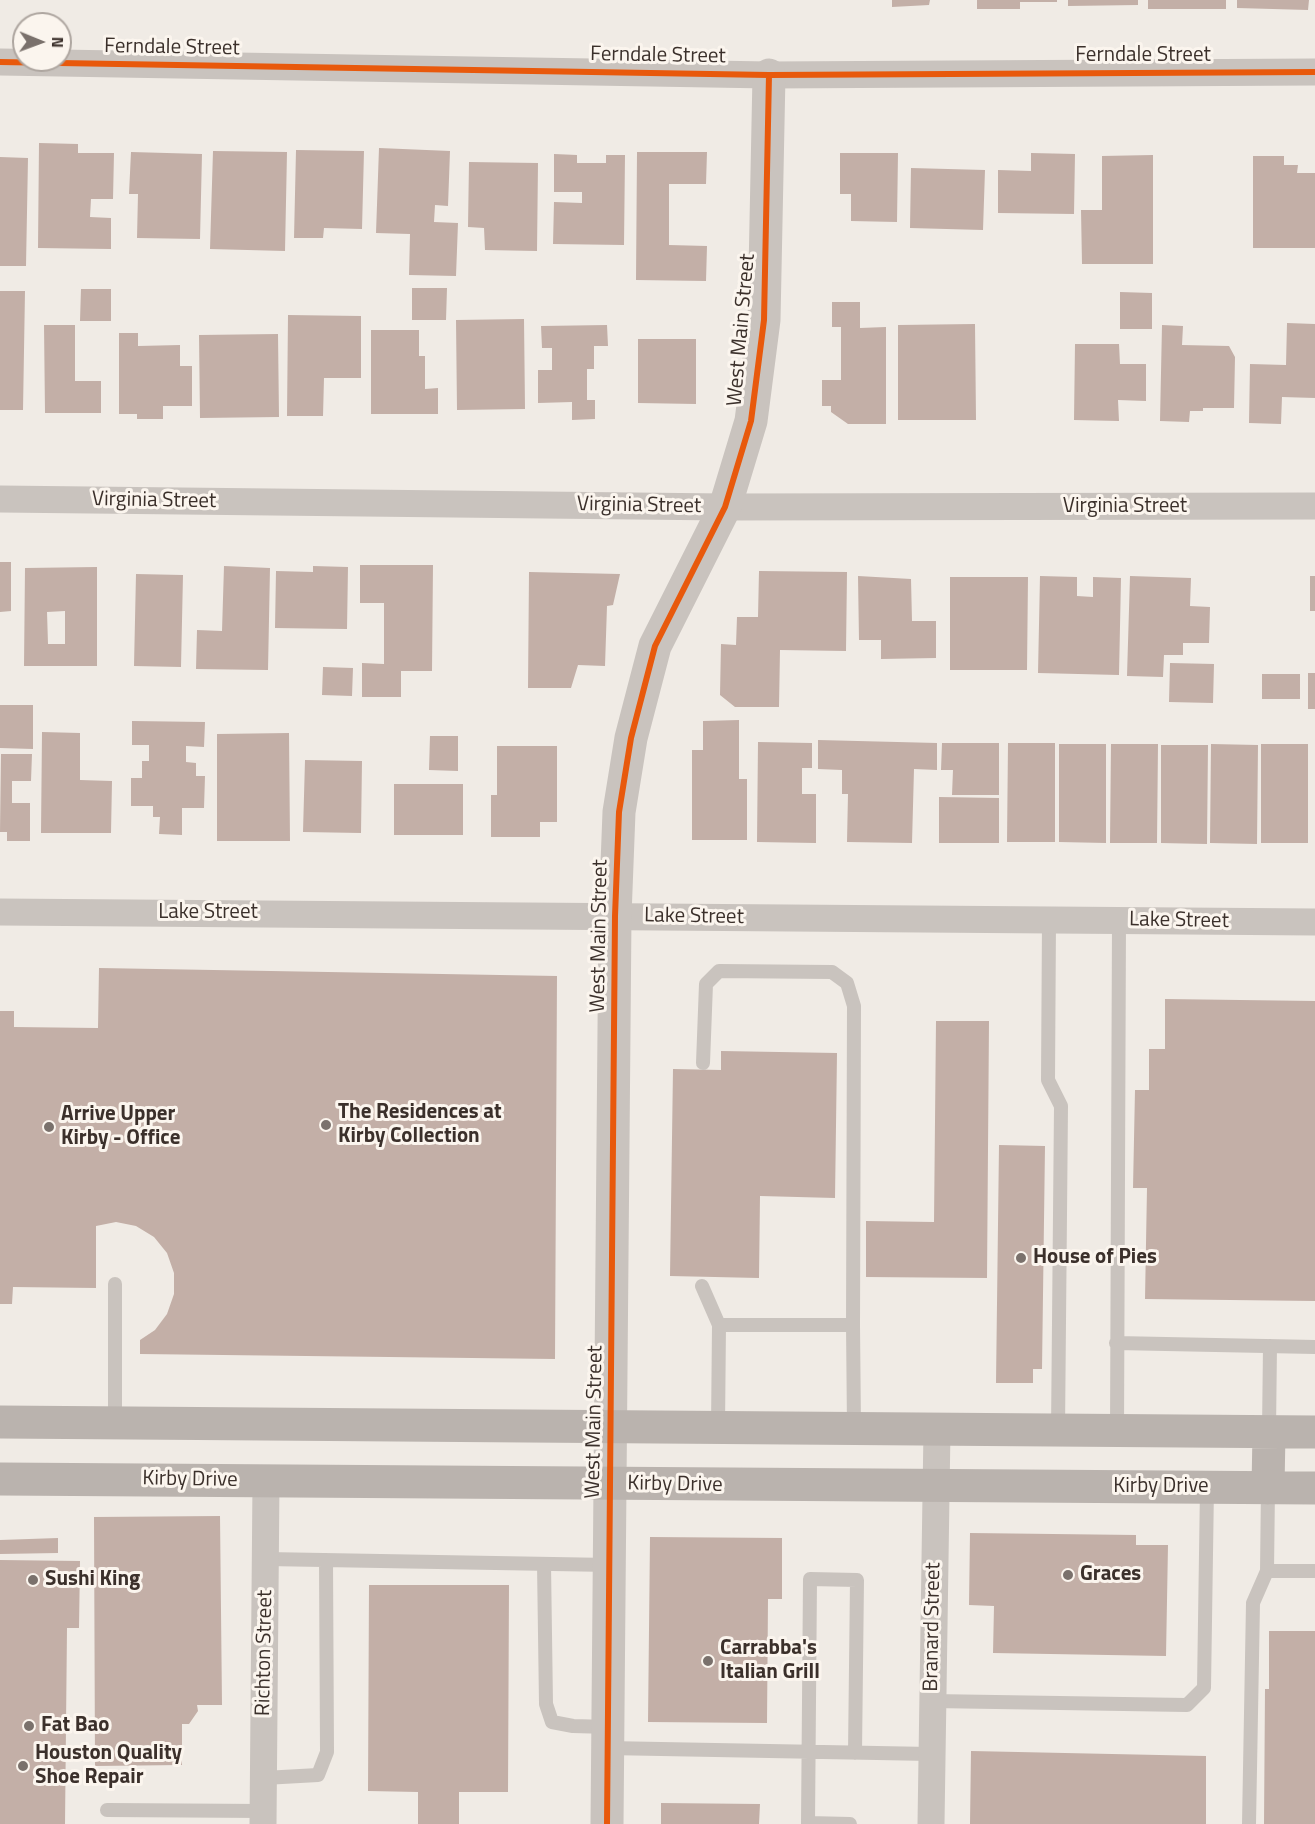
<!DOCTYPE html>
<style>
body{margin:0}
#map{position:relative;width:1315px;height:1824px;overflow:hidden;background:#f0ebe5;font-family:"Titillium Web",sans-serif}
canvas{display:block}
.north{position:absolute;left:12px;top:12px;width:60px;height:60px;box-sizing:border-box;background:#fbf5ee;border:2px solid #aea6a0;border-radius:50%;rotate:91deg;font-size:16px;font-weight:700;line-height:24px;text-align:center;color:#3b302b}
.north::after{content:'';display:block;margin:auto;width:21px;height:27px;background:#7a716c;clip-path:polygon(50% 0,100% 100%,50% 72%,0 100%)}
</style>
<div id="map">
<canvas width="1315" height="1824"></canvas>
<div class="north">N</div>
</div>
<script>
const c = document.querySelector('canvas').getContext('2d');
c.lineJoin = 'round';
function paint(path, color) { c.fillStyle = color; c.fill(path, 'evenodd'); }
function trace(path, color, width, dash) { c.strokeStyle = color; c.lineWidth = width; c.lineCap = dash ? 'butt' : 'round'; c.setLineDash(dash || []); c.stroke(path); }
function write(font, color, halo, rows, align = 'center') {
  c.font = font + ' "Titillium Web",sans-serif'; c.lineWidth = 6; c.setLineDash([]); c.textBaseline = 'middle'; c.strokeStyle = halo; c.fillStyle = color; for (const [text, x, y, turn = 0] of rows) {
    c.save(); c.translate(x, y); c.rotate((+turn || 0) * Math.PI / 180); c.textAlign = isNaN(turn) ? turn : align; if (halo) c.strokeText(text, 0, 0); c.fillText(text, 0, 0); c.restore();
  }
}
const building = new Path2D(`
 M892,0H930L929,5L892,7Z
 M977,0H1057V2H1020V9H977Z
 M1068,0H1138V5L1068,6Z
 M1148,0H1226V9H1148Z
 M1237,0H1309L1308,10L1237,8Z
 M39,143L78,144V153H114L113,199H91L90,217L111,218V249L38,248Z
 M379,148L450,151L448,206L435,205L434,222L458,223L456,276L409,275L410,234L376,233Z
 M296,150L364,151L362,229L324,228L323,238H294Z
 M213,151L287,152L285,251L210,249Z
 M131,152L202,154L200,239L137,238L138,194H129Z
 M637,152H707L706,184H669V245L707,246L706,281L636,280Z
 M840,153H898L897,222L851,221V194H840Z
 M1031,153L1075,154L1074,214L998,213V170L1031,171Z
 M554,154L577,155V163H606V155H625L624,245L553,244L554,202L582,203V192H554Z
 M1153,155V264H1082L1081,210H1102V156Z
 M1253,156H1284V165H1298L1297,173H1315V248H1253Z
 M0,157L28,158L26,266H0Z
 M469,162L538,163L537,251L485,250L484,228L468,227Z
 M911,168L985,170L983,230L910,228Z
 M412,288H447L446,320H412Z
 M81,289H111V321H80Z
 M0,291H25L23,410H0Z
 M1120,292L1152,293V329H1120Z
 M832,302H860V328L886,327V424H848L831,412V406H822V380H841V327H832Z
 M288,315L361,316V378H324L323,416H287Z
 M524,319L525,409L457,410L456,320Z
 M1287,323L1315,324V398L1282,397L1281,424L1249,423L1250,364L1286,365Z
 M975,324L976,420H898V325Z
 M44,325H75V381H101V413H45Z
 M607,325L608,346H594V369H587V400H595V419L572,420V402L538,403V370H552V348H542L541,326Z
 M1162,325L1183,326L1182,345L1229,346L1235,357L1234,408H1203V411H1190L1189,422L1160,421Z
 M371,330H419V356H425V389L438,388V414H371Z
 M119,333H138V346L180,345V366H192V406H163V419H137V414H119Z
 M278,334L279,417L200,418L199,335Z
 M638,339H696V404L638,403Z
 M1075,344H1119L1120,364H1146V401L1118,400L1119,421L1074,420Z
 M0,562H11V611L0,612Z
 M360,565H433L432,671H401V697H362V663L384,664V603H360Z
 M224,566L270,568L268,670L196,669L197,630L222,631Z
 M313,566L348,567L347,629L275,628L276,571L313,572Z
 M97,567V666H24L25,568ZM65,611V644H48L47,612Z
 M759,571L847,572L846,651L780,650L779,707H735L720,695L721,644L736,645L737,617H758Z
 M529,572L620,574L613,605L607,606L605,666L578,665L571,688H528Z
 M136,574L183,575L181,667L134,666Z
 M858,576L911,579L912,621H936V658L881,659V640H859Z
 M1040,576L1077,577V596L1093,597V577L1121,578L1119,675L1038,673Z
 M1130,576L1191,578L1190,606L1210,607L1209,643H1183V655H1164L1163,677L1127,676Z
 M1310,576H1315V611H1310Z
 M950,577H1028L1027,670H950Z
 M1170,663L1214,664L1213,703L1169,702Z
 M323,667L353,668L352,696L322,695Z
 M1308,673H1315V709H1308Z
 M1262,674H1300V699H1262Z
 M0,705H33V749L0,748Z
 M739,720V779H747V840H692V750H703V721Z
 M132,721L205,722L204,747L186,746V762L196,763V776H205L204,808H182V835L159,834L160,817H153V806H131V778H142V761H149V745H132Z
 M42,732L80,733V780L112,781L111,833H41Z
 M289,733L290,841H217V734Z
 M430,736H458V771L429,770Z
 M818,740L937,743V770L914,769L912,843L847,842L848,794H842V770L818,769Z
 M758,742L812,743V768H802V794H816V843L757,842Z
 M942,743H999V795H952L953,770H941Z
 M1008,743H1055V842H1007Z
 M1059,744H1106V843L1059,842Z
 M1111,744H1158L1157,843H1110Z
 M1211,744L1258,745L1257,844L1210,843Z
 M1261,744H1308V843H1261Z
 M1161,745H1208L1207,844L1161,843Z
 M497,746H557V822H540V837H491V795H497Z
 M1,754H32L31,781H12V803H30V841H7V832H0Z
 M305,760L362,761L361,833L303,832Z
 M394,784H463V835H394Z
 M939,797L999,798V843H939Z
 M99,968L557,976L555,1359L140,1354V1340L155,1330L167,1314L174,1294V1273L167,1253L154,1237L136,1226L116,1222L96,1226V1288L13,1287L12,1304H0V1011H14V1027L98,1028Z
 M1165,999L1315,1001V1301L1145,1299L1147,1188H1133L1135,1090H1149V1049H1165Z
 M936,1021H989L987,1278L866,1277V1221L934,1222Z
 M721,1051L837,1053L835,1198L760,1196L759,1278L670,1276L673,1069L721,1070Z
 M999,1145L1045,1146L1042,1369H1033V1383H996Z
 M220,1516L222,1705H197L198,1711L189,1724H182V1765L95,1766L94,1517Z
 M970,1533L1136,1535V1545H1168L1166,1656L993,1653L994,1606L969,1605Z
 M650,1537L782,1538V1599H768L767,1723L648,1722Z
 M58,1538V1553L0,1554V1540Z
 M0,1560L80,1561L79,1628H67L65,1824H0Z
 M369,1585H509L508,1792H459V1824H418V1792L368,1791Z
 M1269,1631H1315V1824H1264L1265,1689H1269Z
 M971,1751L1206,1756V1824H970Z
 M661,1803L760,1804L759,1824H661Z`);
const service = new Path2D(`
 M1049,920L1048,1080L1061,1106L1058,1430
 M703,1063L706,984L719,971L832,972L847,983L854,1006L853,1325
 M702,1286L719,1325
 M1116,1343L1315,1347
 M115,1423V1284
 M718,1427L719,1325H853L854,1428
 M1117,1431L1119,920
 M1269,1431L1270,1346
 M266,1559L610,1565
 M544,1564L546,1704L552,1722L573,1726L608,1727
 M1267,1571H1315
 M932,1701L1187,1705L1204,1688L1207,1487
 M607,1748L931,1754
 M264,1778L318,1775L327,1752L326,1560
 M107,1810L263,1811
 M850,1824L808,1823L810,1579L857,1580L855,1753
 M1249,1824L1253,1603L1267,1571L1268,1488`);
const minor = new Path2D(`
 M0,62L769,75L1315,72
 M0,499L725,507L1315,506
 M0,912L1315,922
 M263,1824L266,1481
 M931,1824L937,1429`);
const tertiary = new Path2D(`
 M607,1824L615,916L619,812L631,738L655,646L725,507L751,421L764,320L769,75`);
const secondary = new Path2D(`
 M0,1422L1315,1432
 M0,1479L1315,1488
 M1268,1488L1269,1432`);
const cycleway = new Path2D(`
 M0,62L769,75L1315,72
 M607,1824L615,916L619,812L631,738L655,646L725,507L751,421L764,320L769,75`);
const markers = [
 [326,1125,6,"#7a716c"],
 [49,1127,6,"#7a716c"],
 [1021,1258,6,"#7a716c"],
 [1068,1575,6,"#7a716c"],
 [33,1580,6,"#7a716c"],
 [708,1661,6,"#7a716c"],
 [29,1726,6,"#7a716c"],
 [23,1766,6,"#7a716c"]
];
const streetNames = [
 ["Ferndale Street",172,48,1],
 ["Ferndale Street",658,56,1],
 ["Ferndale Street",1143,56],
 ["West Main Street",742,330,-85],
 ["Virginia Street",154,501,1],
 ["Virginia Street",639,506,1],
 ["Virginia Street",1125,507],
 ["Lake Street",208,913],
 ["Lake Street",694,917,1],
 ["Lake Street",1179,921,1],
 ["West Main Street",600,936,-89],
 ["West Main Street",595,1422,-89],
 ["Kirby Drive",190,1480,1],
 ["Kirby Drive",675,1485,1],
 ["Kirby Drive",1161,1487],
 ["Branard Street",933,1627,-89],
 ["Richton Street",265,1653,-89]
];
const poiNames = [
 ["The Residences at",338,1113],
 ["Kirby Collection",338,1137],
 ["Arrive Upper",61,1115],
 ["Kirby - Office",61,1139],
 ["House of Pies",1033,1258],
 ["Graces",1080,1575],
 ["Sushi King",45,1580],
 ["Carrabba's",720,1649],
 ["Italian Grill",720,1673],
 ["Fat Bao",41,1726],
 ["Houston Quality",35,1754],
 ["Shoe Repair",35,1778]
];
paint(building, '#c3afa7');
trace(service, '#c9c3be', 14);
trace(minor, '#c9c3be', 27);
trace(tertiary, '#c9c3be', 33);
trace(secondary, '#bab3ae', 33);
trace(cycleway, '#e8590c', 6);
for (const [x, y, r, color] of markers) { const dot = new Path2D(); dot.arc(x, y, r, 0, 2 * Math.PI); c.fillStyle = color; c.fill(dot); trace(dot, '#fbf5ee', 2); }
write('21px', '#3b302b', '#fbf5ee', streetNames);
write('bold 21px', '#3b302b', '#fbf5ee', poiNames, 'left');
</script>
